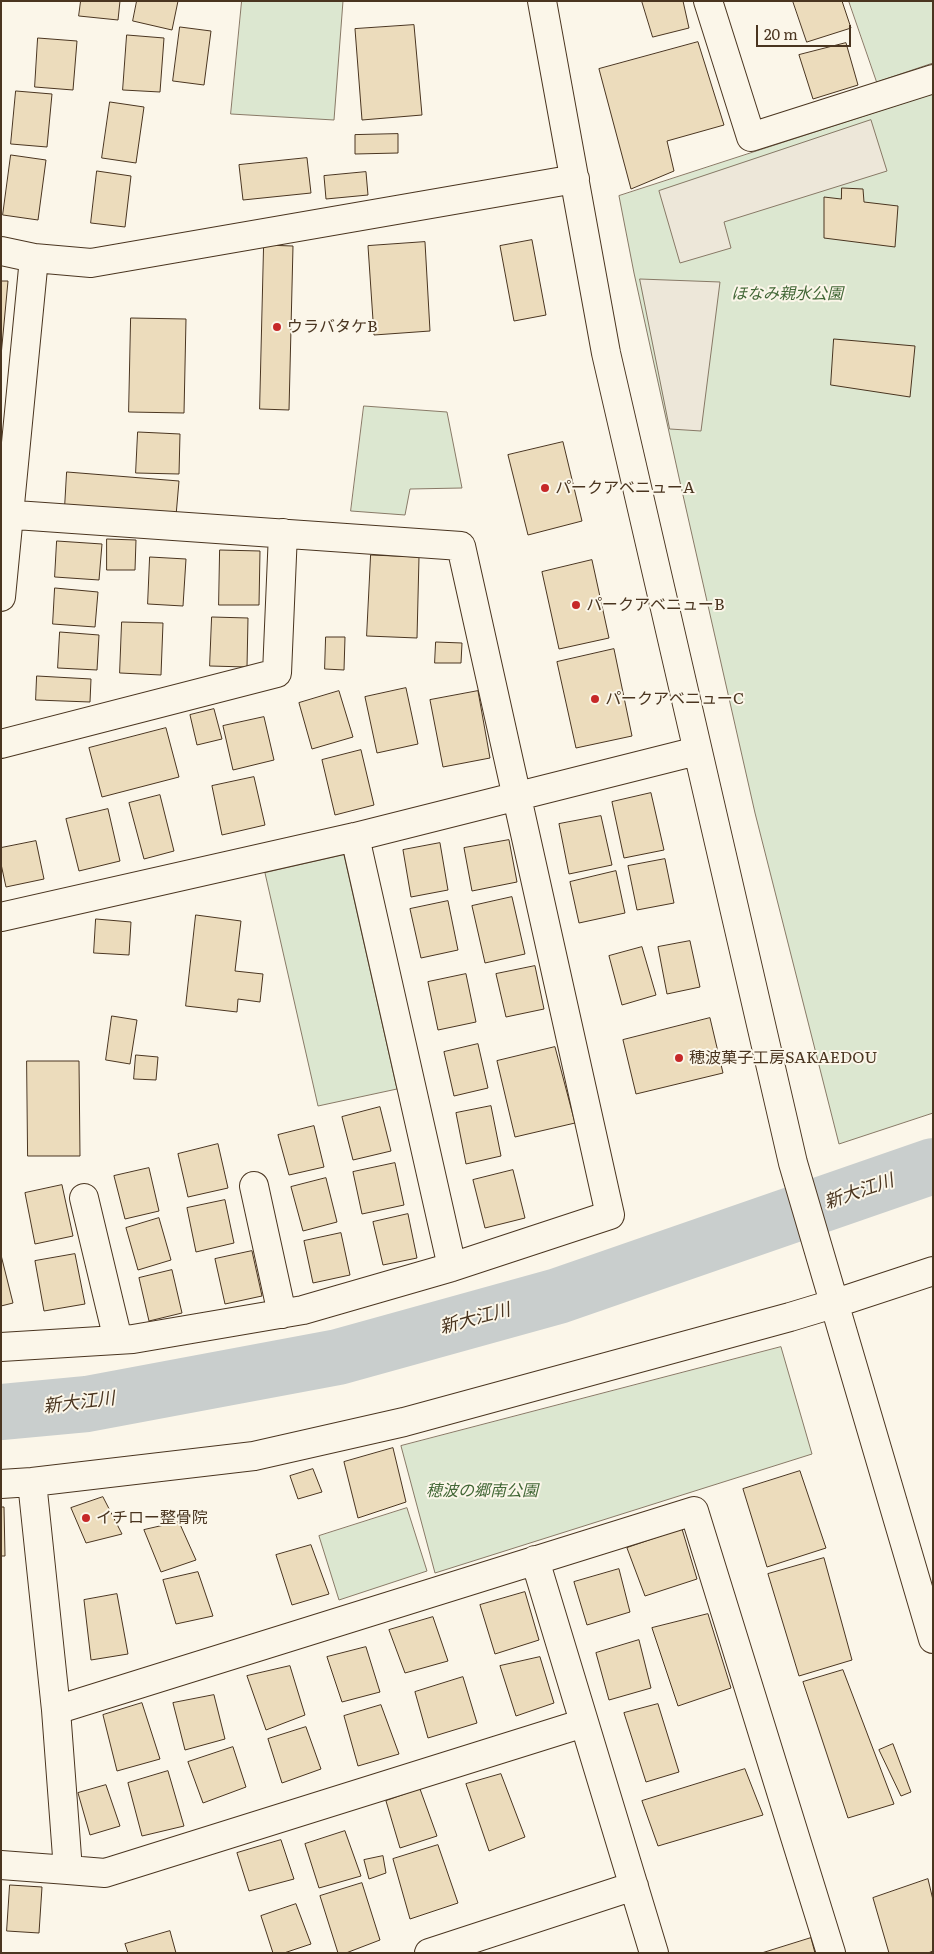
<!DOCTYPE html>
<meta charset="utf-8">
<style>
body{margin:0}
#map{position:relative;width:934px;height:1954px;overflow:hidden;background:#fbf6e9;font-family:Literata,serif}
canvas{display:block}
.frame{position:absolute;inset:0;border:2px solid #4a3520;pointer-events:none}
.scale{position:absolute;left:756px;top:25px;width:95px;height:22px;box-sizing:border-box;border:2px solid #4a3520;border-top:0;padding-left:6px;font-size:15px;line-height:18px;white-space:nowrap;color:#4a3520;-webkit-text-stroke:4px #fbf6e9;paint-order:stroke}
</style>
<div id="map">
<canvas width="934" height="1954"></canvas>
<div class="frame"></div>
<div class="scale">20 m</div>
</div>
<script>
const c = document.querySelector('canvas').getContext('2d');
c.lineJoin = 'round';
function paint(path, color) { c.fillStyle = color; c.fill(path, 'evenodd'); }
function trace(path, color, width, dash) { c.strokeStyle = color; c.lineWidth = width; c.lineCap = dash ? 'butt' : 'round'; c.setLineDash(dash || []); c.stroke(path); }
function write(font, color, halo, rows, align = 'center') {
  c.font = font + ' Literata,"Noto Sans JP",serif'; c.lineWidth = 4; c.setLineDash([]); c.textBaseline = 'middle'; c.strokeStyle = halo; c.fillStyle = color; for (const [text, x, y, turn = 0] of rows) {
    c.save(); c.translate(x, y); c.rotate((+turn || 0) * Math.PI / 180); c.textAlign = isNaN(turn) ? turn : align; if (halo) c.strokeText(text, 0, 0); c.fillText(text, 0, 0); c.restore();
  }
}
const green = new Path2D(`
 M242,1H343L334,120L231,114Z
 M849,1H933V63L877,82Z
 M933,94V1113L839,1144L755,813L680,482L634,273L619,196Z
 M364,406L447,412L462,488L410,489L405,515L351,511Z
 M344,855L397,1089L318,1106L265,873Z
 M781,1347L812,1454L435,1573L401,1446Z
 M407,1508L427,1571L339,1600L319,1536Z`);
const parking = new Path2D(`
 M871,120L887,171L724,222L731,248L680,263L659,191Z
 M640,279L720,282L701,431L670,429Z`);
const river = new Path2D(`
 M1,1412L87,1404L338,1357L558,1296L933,1166`);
const building = new Path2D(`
 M81,1H120L118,20L79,16Z
 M137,1H178L172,30L133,21Z
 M642,1H683L689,28L653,37Z
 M793,1H842L851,28L807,42Z
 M414,25L422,115L362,120L355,29Z
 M180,27L211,31L204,85L173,81Z
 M127,35L164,38L160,92L123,90Z
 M38,38L77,41L73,90L35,87Z
 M698,42L724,125L667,141L674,171L631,189L599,69Z
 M846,43L858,85L813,99L799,55Z
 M16,91L52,94L47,147L11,144Z
 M110,102L144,107L136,163L102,158Z
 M398,134V153L355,154V135Z
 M11,155L46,160L38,220L3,215Z
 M307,158L311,193L243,200L239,165Z
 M97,171L131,176L125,227L91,223Z
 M366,172L368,195L326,199L324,176Z
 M842,188L863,189L864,202L898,206L895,247L824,238V197L841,199Z
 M532,240L546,315L514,321L500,246Z
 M425,242L430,331L374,335L368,246Z
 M264,245L293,246L289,410L260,409Z
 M1,281H8L1,356Z
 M131,318L186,319L184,413L129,412Z
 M834,339L915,346L910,397L831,385Z
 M138,432L180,434L179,474L136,473Z
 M563,442L582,521L528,535L508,455Z
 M67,472L179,481L176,516L65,507Z
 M107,539L136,540L135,570H107Z
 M57,541L102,544L99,580L55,577Z
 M220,550L260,551L259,605H219Z
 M371,555L419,557L417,638L367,636Z
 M150,557L186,559L183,606L148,604Z
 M592,560L609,638L559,649L542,572Z
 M55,588L98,592L95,627L53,624Z
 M212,617L248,618L247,667L210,666Z
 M122,622L163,623L161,675L120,673Z
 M60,632L99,635L97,670L58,668Z
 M326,637H345L344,670L325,669Z
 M436,642L462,643L461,663H435Z
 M614,649L632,736L576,748L557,662Z
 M37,676L91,679L90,702L36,700Z
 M406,688L418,744L377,753L365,697Z
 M339,691L353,737L312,749L299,703Z
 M478,691L490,758L443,767L430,700Z
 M214,709L222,739L197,745L190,715Z
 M264,717L274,760L233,770L223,726Z
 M166,728L179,777L102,797L89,748Z
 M361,750L374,805L335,815L322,760Z
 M254,777L265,825L222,835L212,786Z
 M651,793L664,850L624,858L612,802Z
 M160,795L174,851L144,859L129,803Z
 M108,809L120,861L79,871L66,819Z
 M601,816L612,865L569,874L559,824Z
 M509,840L517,882L472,891L464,848Z
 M36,841L44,879L6,887L1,864V848Z
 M440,843L448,890L411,897L403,850Z
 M665,859L674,903L637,910L628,866Z
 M616,871L625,913L579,923L570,882Z
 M512,897L525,954L485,963L472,906Z
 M448,901L458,950L421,958L410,909Z
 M196,915L241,921L235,971L263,974L260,1002L238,999L237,1012L186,1006Z
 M96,919L131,922L129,955L94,953Z
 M690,941L700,987L667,994L658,947Z
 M642,947L656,995L622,1005L609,956Z
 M535,966L544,1009L506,1017L496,974Z
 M466,974L476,1022L438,1030L428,982Z
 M112,1016L137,1020L130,1064L106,1060Z
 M710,1018L723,1073L636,1094L623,1040Z
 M478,1044L488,1088L454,1096L444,1052Z
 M555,1047L575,1123L515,1137L497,1061Z
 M136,1055L158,1057L156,1080L134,1079Z
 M27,1061H79L80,1156H28Z
 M491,1106L501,1156L466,1164L456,1113Z
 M380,1107L391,1151L353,1160L342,1117Z
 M314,1126L324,1167L289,1175L278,1135Z
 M218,1144L228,1188L188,1197L178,1154Z
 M395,1163L404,1205L362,1214L353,1172Z
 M149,1168L159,1211L125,1219L114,1176Z
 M513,1170L525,1218L485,1228L473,1180Z
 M326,1178L337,1222L303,1231L291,1187Z
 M62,1185L73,1236L35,1244L25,1193Z
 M225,1200L234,1243L196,1252L187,1208Z
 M408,1214L417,1258L383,1265L373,1222Z
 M159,1218L171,1260L138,1270L126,1228Z
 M341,1233L350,1275L313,1283L304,1241Z
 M252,1251L262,1296L225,1304L215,1259Z
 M75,1254L85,1304L44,1311L35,1261Z
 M1,1255L13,1303L1,1306Z
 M172,1270L182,1313L149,1321L139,1278Z
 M393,1448L406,1502L358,1518L344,1462Z
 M313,1469L322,1492L298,1499L290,1476Z
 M800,1471L826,1548L767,1567L743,1489Z
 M103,1497L122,1534L86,1543L71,1508Z
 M1,1507H4L5,1556H1Z
 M179,1522L196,1560L161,1572L144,1530Z
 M682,1529L697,1579L645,1596L627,1548Z
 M311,1545L329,1594L292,1605L276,1555Z
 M824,1558L852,1660L799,1676L768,1574Z
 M619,1569L630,1612L587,1625L574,1582Z
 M198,1572L213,1616L176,1624L163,1580Z
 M525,1592L539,1640L495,1654L480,1605Z
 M117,1594L128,1654L91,1660L84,1600Z
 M708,1614L731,1688L678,1706L652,1628Z
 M433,1617L448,1661L405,1673L389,1630Z
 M639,1640L651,1688L609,1700L596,1653Z
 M366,1647L380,1692L342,1702L327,1657Z
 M540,1657L554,1703L516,1716L500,1666Z
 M290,1666L305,1715L266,1730L247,1676Z
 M843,1670L894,1804L848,1818L803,1682Z
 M463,1677L477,1723L428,1738L415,1692Z
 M214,1695L225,1739L185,1750L173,1703Z
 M142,1703L160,1759L117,1771L103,1715Z
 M658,1704L679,1772L646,1782L624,1713Z
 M381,1705L399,1754L358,1766L344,1716Z
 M306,1727L321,1769L282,1783L268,1739Z
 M893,1744L911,1792L901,1796L879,1750Z
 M233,1747L246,1787L203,1803L188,1762Z
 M745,1769L763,1815L658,1846L642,1801Z
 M168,1771L184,1826L142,1836L128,1783Z
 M501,1774L525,1837L489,1851L466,1784Z
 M106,1785L120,1826L90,1835L78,1793Z
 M420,1789L437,1836L400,1848L386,1801Z
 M345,1831L361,1876L319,1888L305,1844Z
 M281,1840L294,1879L249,1891L237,1853Z
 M438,1845L458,1903L410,1919L393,1859Z
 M383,1856L386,1873L369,1879L364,1860Z
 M928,1879L933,1900V1951L928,1953H889L873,1898Z
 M362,1883L380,1940L346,1953H338L320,1896Z
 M10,1885L42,1887L39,1933L7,1931Z
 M296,1904L311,1944L284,1953H273L261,1916Z
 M170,1931L176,1953H128L125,1944Z
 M811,1938L815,1953H762Z`);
const minor = new Path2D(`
 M542,1L606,353L793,1163L933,1639
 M708,1L751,137L933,79
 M1,251L34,258L91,263L575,179
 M1,514L461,546L610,1215L452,1267L303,1310L133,1339L1,1347
 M1,597L34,258
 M1,744L277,673L283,533
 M355,837L452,1267
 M1,917L355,837L697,751
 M254,1186L282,1314
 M84,1198L118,1340
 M32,1482L56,1710L68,1870L105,1873L584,1723
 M1,1484L32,1482L254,1456L404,1422L790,1317L833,1304L933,1271
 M535,1560L654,1953
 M56,1710L694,1511L831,1953
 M1,1865L68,1870
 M429,1953L634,1886`);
const markers = [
 [277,327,5,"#c62828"],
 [545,488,5,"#c62828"],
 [576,605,5,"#c62828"],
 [595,699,5,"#c62828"],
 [679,1058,5,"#c62828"],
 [86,1518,5,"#c62828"]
];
const parkNames = [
 ["ほなみ親水公園",787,294],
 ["穂波の郷南公園",482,1491]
];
const poiNames = [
 ["ウラバタケB",287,327],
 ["パークアベニューA",555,488],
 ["パークアベニューB",586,605],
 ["パークアベニューC",605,699],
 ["穂波菓子工房SAKAEDOU",689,1058],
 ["イチロー整骨院",96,1518]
];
const waterNames = [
 ["新大江川",859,1192,-19],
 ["新大江川",475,1319,-15],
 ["新大江川",79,1403,-7]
];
paint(green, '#dce7d0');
trace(green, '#887966', 1);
paint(parking, '#ede7d9');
trace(parking, '#887966', 1);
trace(river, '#c9cecd', 56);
paint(building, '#ecdcbc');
trace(building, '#4a3520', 1);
trace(minor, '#4a3520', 30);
trace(minor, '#fbf6e9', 28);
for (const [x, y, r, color] of markers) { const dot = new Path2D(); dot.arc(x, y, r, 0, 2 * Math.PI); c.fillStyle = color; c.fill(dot); trace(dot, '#fbf6e9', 2); }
write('italic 16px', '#436837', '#fbf6e9', parkNames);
write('16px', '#4a3520', '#fbf6e9', poiNames, 'left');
write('italic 18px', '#4a3520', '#fbf6e9', waterNames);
</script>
